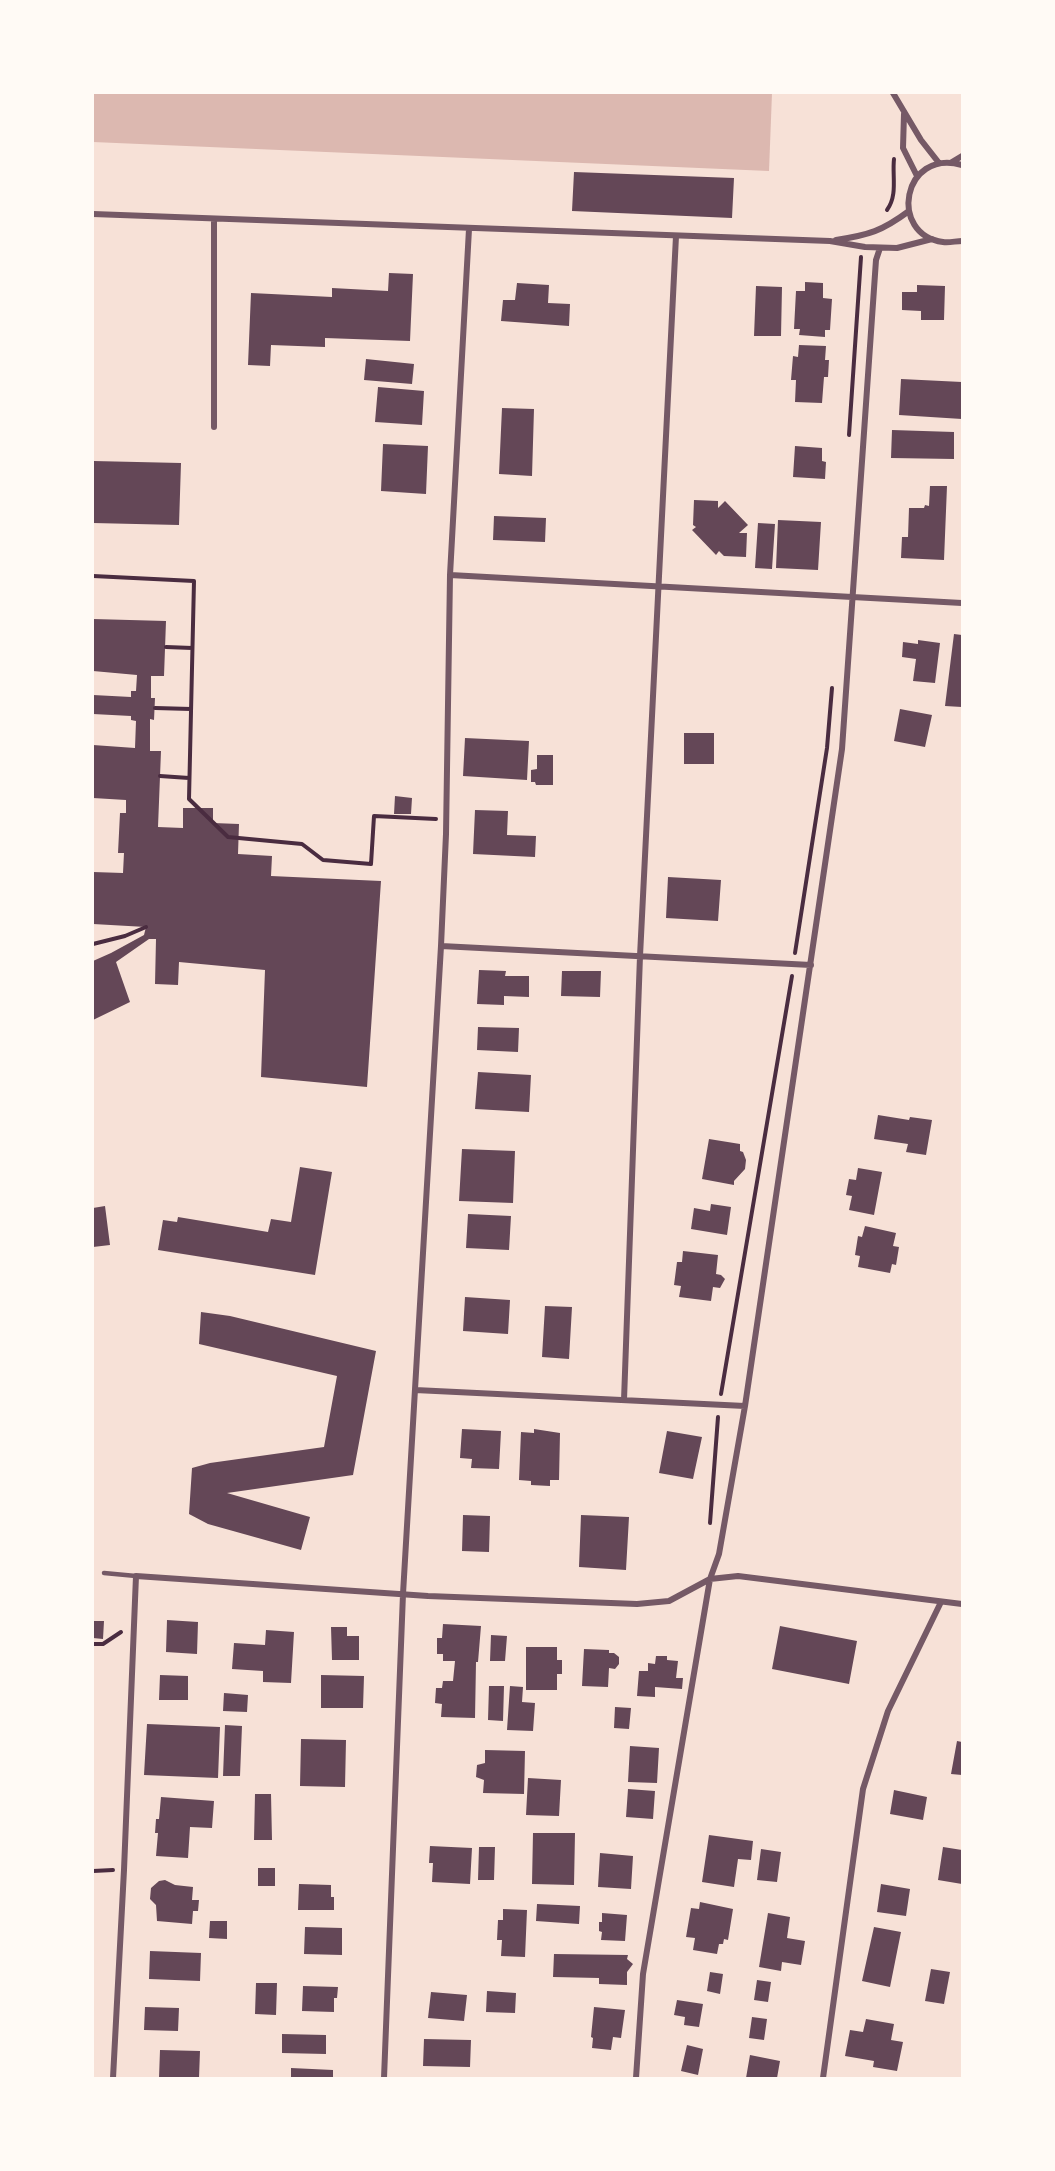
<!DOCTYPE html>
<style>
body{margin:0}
#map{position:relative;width:1055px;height:2171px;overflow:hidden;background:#f7e1d7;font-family:"Space Grotesk",sans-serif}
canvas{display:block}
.frame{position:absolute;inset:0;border:94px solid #fffaf5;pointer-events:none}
</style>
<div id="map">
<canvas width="1055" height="2171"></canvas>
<div class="frame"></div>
</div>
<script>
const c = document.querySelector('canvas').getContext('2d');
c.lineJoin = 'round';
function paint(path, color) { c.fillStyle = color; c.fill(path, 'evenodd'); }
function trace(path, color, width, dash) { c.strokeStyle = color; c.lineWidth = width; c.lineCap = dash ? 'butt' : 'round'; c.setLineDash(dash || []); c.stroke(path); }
const water = new Path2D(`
 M93,93H772L769,171L93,142Z`);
const building = new Path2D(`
 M574,172L734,178L732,218L572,211Z
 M389,273L413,274L410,341L325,338V347L271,345L270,366L248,365L251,293L332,297V288L388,291Z
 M805,282L823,283V298L832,299L830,330H825V337L799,335L800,329H794L796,291H805Z
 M517,283L549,285L548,303L570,304L569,326L501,321L503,300H515Z
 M917,285L945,286L944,320H921V311L902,310V292H917Z
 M756,286L782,287L781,336H754Z
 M799,345L826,346L825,360H829L828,377H824L822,403L795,402L796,380H791L793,356L798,357Z
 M366,359L414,364L412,384L364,380Z
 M901,379L962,382V419L899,415Z
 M378,387L424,391L422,425L375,422Z
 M502,408L534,409L532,476L499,474Z
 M892,430L954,432V459L891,458Z
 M383,444L428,446L426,494L381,491Z
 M795,446L822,448V461L826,462L825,479L793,477Z
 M93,461L181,463L179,525L93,523Z
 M930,486H947L944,560L901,558L902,537H908L909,508H924L925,505L929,506Z
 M694,500L718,501V508L725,501L748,525L739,533H747L746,557L724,556L719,551L716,555L692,530L696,527L693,525Z
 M494,516L546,518L545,542L493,540Z
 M778,520L821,522L818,570L776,568Z
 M758,523L775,524L772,569L755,568Z
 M93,619L166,621L164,676H151V698H155L154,720L150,719V751H161L158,827L183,828V808H213V823L239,824L238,854L272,856L271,876L381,881L367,1087L261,1077L265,970L179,962L178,985L155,984L156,939H149L116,962L130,1002L93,1020V961L111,953L144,935L146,927L93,924V872L123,873L124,853H118L120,813H126V800L93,798V745L135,748L136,721L131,720V716L93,714V695L131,697V691H136L137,675L93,671Z
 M954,634L962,635V707L945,706Z
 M918,640L940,643L935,683L913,681L916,659L902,657L903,642L918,644Z
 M900,709L932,715L925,747L894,741Z
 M684,733H714V764H684Z
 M465,738L529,741L527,780L463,776Z
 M537,755H553V785H536L535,782H531V770L537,769Z
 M395,796L412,798L411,814H394Z
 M475,810L508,811L507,835L536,836L535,857L473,854Z
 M668,877L721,880L718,921L666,918Z
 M479,970L506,971L505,976H529V997L504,996V1005L477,1004Z
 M562,971H601L600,997L561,996Z
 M478,1027L519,1028L518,1052L477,1050Z
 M478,1072L531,1075L529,1112L475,1109Z
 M878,1115L909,1120L910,1117L932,1120L926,1155L906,1152L908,1144L874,1139Z
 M709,1139L740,1144V1151L743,1152L746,1160L745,1169L734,1181V1185L702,1179Z
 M462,1149L515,1151L513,1203L459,1201Z
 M300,1167L332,1172L315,1275L158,1250L163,1220L177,1222L178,1217L268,1232L271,1219L291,1222Z
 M858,1168L882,1172L874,1215L849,1210L852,1196L846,1195L849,1179L856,1180Z
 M711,1204L731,1207L727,1235L691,1229L694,1208L710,1211Z
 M105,1206L110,1245L93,1247V1208Z
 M468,1214L511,1216L509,1250L466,1248Z
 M865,1226L896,1233L893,1246L899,1247L896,1265L892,1264L890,1273L858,1267L860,1256L855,1255L858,1236L862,1237Z
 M683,1251L718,1255L716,1274L721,1275L725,1279L720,1288L713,1287L711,1301L679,1297L681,1286L674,1285L677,1262H682Z
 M465,1297L510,1300L508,1334L463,1331Z
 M545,1306L572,1307L569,1359L542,1357Z
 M201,1312L230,1316L376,1351L353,1475L227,1493L310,1517L301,1550L208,1524L189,1514L192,1468L210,1463L324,1447L337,1376L199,1344Z
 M462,1429L501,1431L499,1469L471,1468L472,1459L460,1458Z
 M534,1429L560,1433L559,1480H550V1486L531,1485V1481L519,1480L521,1432L534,1433Z
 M667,1431L702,1437L693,1479L659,1473Z
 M463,1515L490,1516L489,1552L462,1551Z
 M581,1515L629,1517L626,1570L579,1567Z
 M167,1620L198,1622L197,1654L166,1652Z
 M93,1621H104L103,1639L93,1638Z
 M443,1624L481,1626L478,1662H476L475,1718L441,1717L442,1704L435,1703L436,1688H442L443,1681H453L455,1661H443V1654H437V1638H442Z
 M780,1626L857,1641L849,1684L772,1669Z
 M331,1627H347V1636H359V1660H332Z
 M266,1630L294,1632L291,1683L263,1682V1671L232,1669L234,1643L265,1645Z
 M491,1635L507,1636L505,1661H490Z
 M526,1647H557V1660H562V1674H557V1690H526Z
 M584,1649L609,1650V1653H614L619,1657V1664L615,1669L609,1668L608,1687L582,1686Z
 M656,1656H667V1660L678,1661L676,1678H683L682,1689L655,1687V1697L637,1696L639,1671H648V1663L655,1664Z
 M160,1675L188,1676V1700H159Z
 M321,1675L364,1676L363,1708H321Z
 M489,1686H504L503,1721L488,1720Z
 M510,1686L523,1687L522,1702L535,1703L533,1731L507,1730Z
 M224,1693L248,1695L247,1712L223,1711Z
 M615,1707L631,1708L629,1729L614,1728Z
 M147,1724L220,1727L218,1778L144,1775Z
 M225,1725L242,1726L240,1776H223Z
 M301,1739L346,1740L345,1787L300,1786Z
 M957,1741L962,1742V1775L951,1774Z
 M630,1746L659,1748L657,1783L628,1782Z
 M485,1750L525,1751L524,1794L483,1793L484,1780L476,1777L477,1765L485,1763Z
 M528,1778L561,1780L559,1816L526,1815Z
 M628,1789L655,1791L653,1819L626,1817Z
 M894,1790L927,1797L923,1820L890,1814Z
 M255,1794H271L272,1840H254Z
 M161,1797L214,1801L212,1828L190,1827L188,1858L156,1856L158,1833H155L156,1819H159Z
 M533,1833H575L574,1885L532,1884Z
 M709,1835L753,1841L751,1860L738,1859L734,1887L702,1882Z
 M430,1846L472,1848L470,1884L432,1882L433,1863H429Z
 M479,1847H495L494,1880H478Z
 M943,1847L962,1850V1884L938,1880Z
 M761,1849L781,1852L777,1882L757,1880Z
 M600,1853L633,1856L631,1889L598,1887Z
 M258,1868H275V1886H258Z
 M165,1880L175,1885L193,1887L192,1900H199L198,1911H193L192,1924L157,1921L156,1905L150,1899L151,1888L159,1881Z
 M299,1884L331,1885V1897H334V1910H298Z
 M881,1884L910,1889L906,1916L877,1912Z
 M700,1902L733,1909L728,1940L724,1939L723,1944H719L717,1954L693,1950L695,1938L686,1937L691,1908L699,1909Z
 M537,1904L580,1906L579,1924L536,1921Z
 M503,1909L527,1910L525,1957L501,1956L502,1940H497L498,1920H503Z
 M602,1913L627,1915L625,1941L601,1940L602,1932L599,1931V1922H602Z
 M768,1913L790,1917L787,1938L805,1941L801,1965L782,1962L781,1971L759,1967Z
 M210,1921H227V1939L209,1938Z
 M305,1927L342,1928V1955L304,1954Z
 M874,1927L901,1932L890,1987L862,1981Z
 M150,1951L201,1953L200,1981L149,1979Z
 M554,1954L628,1955L627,1959L633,1964L627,1972V1985L599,1984V1978L553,1977Z
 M931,1969L950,1972L944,2004L925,2001Z
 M710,1972L723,1974L720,1994L707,1991Z
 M757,1980L771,1982L768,2002L754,2000Z
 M256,1983H277L276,2015L255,2014Z
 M303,1986L338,1987L337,1998H334V2012L302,2011Z
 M487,1991L516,1993L515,2013L486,2012Z
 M431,1992L467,1995L464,2021L428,2018Z
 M677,2000L703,2004L699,2027L684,2025L685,2017L674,2015Z
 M145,2007L179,2008L178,2031L144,2030Z
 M594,2007L625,2010L621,2038L613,2037L611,2050L592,2048L593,2038L591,2037Z
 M752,2017L767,2019L764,2040L749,2038Z
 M866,2019L894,2024L891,2040L903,2042L897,2071L873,2067L874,2061L845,2056L850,2030L863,2032Z
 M282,2034L326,2035V2054L282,2053Z
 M424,2039L471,2040L470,2067L423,2066Z
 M687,2045L703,2049L698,2075L681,2071Z
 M160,2050L200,2051L199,2078H159Z
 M750,2055L780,2061L777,2078H746Z
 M291,2068L333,2070V2078H291Z`);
const path = new Path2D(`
 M887,210C898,195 892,176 894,159
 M849,435L861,257
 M93,576L194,581L189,799L228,837L302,844L323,860L371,864L374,816L436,819
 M166,647L192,648
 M155,708L191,709
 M160,776L189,778
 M93,944L125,936L146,927
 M795,953L827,748L832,688
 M721,1394L792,976
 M710,1523L718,1417
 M93,1644H103L121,1632
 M93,1871L113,1870`);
const service = new Path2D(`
 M104,1573L136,1576`);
const minor = new Path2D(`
 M893,93L921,140L939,163
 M904,114L903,148L917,176
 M952,162L962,156
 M962,165C902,148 888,235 943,242C949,243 956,241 962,241
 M93,214L830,241L865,247L897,248L932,239
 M214,220V427
 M836,240C869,235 882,231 909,211
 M450,575L962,603
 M441,946L811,965
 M415,1390L745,1406
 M624,1400L640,956L676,236
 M113,2078L124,1870L136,1576L428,1596L637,1604L669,1601L710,1579L738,1576L962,1604
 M384,2078L403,1594L441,946L446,834L450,575L469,229
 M636,2078L643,1974L710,1579L719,1554L745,1406L842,749L876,260L880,248
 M823,2078L863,1789L888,1711L941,1602`);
paint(water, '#dcb8b0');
paint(building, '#644757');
trace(path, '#4a2c40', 4);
trace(service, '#755966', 4.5);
trace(minor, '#755966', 6);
</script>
